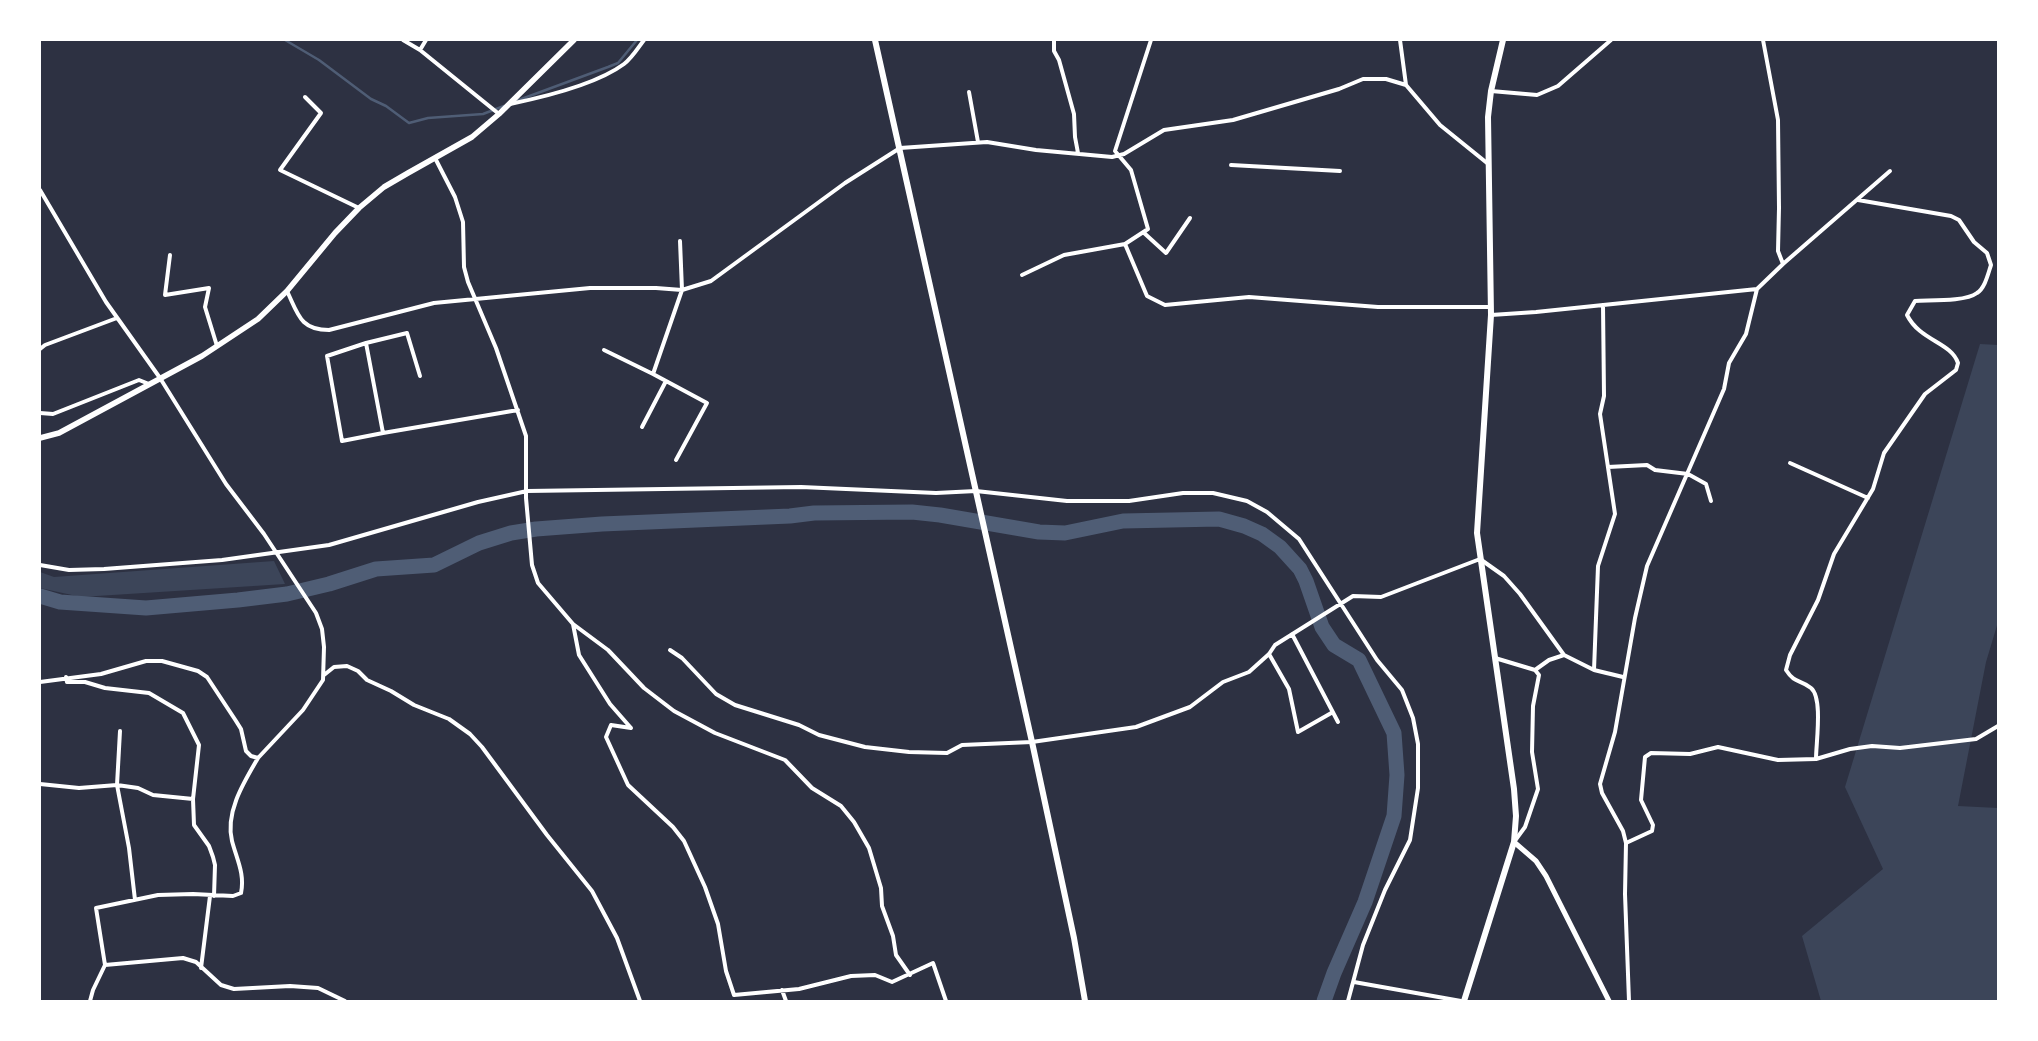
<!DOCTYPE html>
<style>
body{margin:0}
#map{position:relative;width:2038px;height:1041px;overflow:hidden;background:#2d3142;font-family:Barlow,sans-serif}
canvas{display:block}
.frame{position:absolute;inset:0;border:41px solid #fff;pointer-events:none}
</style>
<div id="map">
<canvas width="2038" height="1041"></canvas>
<div class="frame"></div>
</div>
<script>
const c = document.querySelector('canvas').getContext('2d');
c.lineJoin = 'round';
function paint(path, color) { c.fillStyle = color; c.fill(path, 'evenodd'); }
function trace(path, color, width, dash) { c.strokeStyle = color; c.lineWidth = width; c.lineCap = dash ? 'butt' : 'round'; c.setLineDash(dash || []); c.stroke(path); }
const green = new Path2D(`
 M1980,344L1998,345V622L1986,662L1958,806L1998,808V1001H1821L1802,936L1883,869L1845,787Z
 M274,561L285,584L81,597L40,588V572L54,577Z`);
const stream = new Path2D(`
 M285,40L319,60L371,99L386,106L409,123L428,118L483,114L504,106
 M516,101L608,67L618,63L637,40`);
const river = new Path2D(`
 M40,596L60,602L146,608L238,600L287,594L329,584L376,569L434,565L479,543L511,533L536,529L602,524L790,516L814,513L912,512L940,515L1039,532L1065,533L1123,521L1219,519L1244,526L1262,534L1280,547L1300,569L1306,581L1322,627L1334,645L1359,660L1394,733L1397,775L1394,816L1365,902L1334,973L1324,1001`);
const minor = new Path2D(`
 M403,40L420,50L499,114
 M1054,40V51L1059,60L1074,114L1075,137L1078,153
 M1151,40L1115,151L1131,170L1148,229L1125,244L1147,296L1165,305L1249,297L1378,307H1491
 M1400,40L1406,85L1440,125L1487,163
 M1763,40L1778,120L1779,208L1778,251L1783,264
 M420,50L426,40
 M1491,91L1537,95L1558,86L1611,40
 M969,92L978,142
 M305,97L321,113L280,170L359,208
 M510,104C544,97 597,84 624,64C632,58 638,48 644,40
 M435,158L455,197L463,222L464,267L468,282L496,348L526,436V498L532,565L538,583L573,624L608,650L644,688L674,711L715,733L785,760L812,788L841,806L854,822L869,848L881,888L882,906L893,936L896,955L910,975
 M1231,165L1340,171
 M40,190L106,302L160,378L226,484L264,534L316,613L322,629L324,647L323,680L303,710L258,758L251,756L246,751L241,729L236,721L207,677L198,671L162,661H146L101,674L40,682
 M1143,232L1166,253L1190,218
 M170,255L165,295L209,288L205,307L217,346
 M1022,275L1064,255L1125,244
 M287,291C298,314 300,330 329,330L434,303L590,288H656L682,290L711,281L845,183L900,148L987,142L1036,150L1112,157L1124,154L1164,130L1233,120L1339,89L1363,79H1386L1406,85
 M1491,315L1536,312L1757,289
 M366,343L407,333L420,376
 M40,349L45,345L117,318
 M604,350L653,374
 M40,413L53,414L139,380L149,384
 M642,427L666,381
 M383,433L342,441L327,356L366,343L383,433L518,410
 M676,460L707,403L653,374L682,290L680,241
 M1790,463L1868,498
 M1608,467L1647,465L1655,470L1688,474L1706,484L1711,501
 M40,565L69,570L104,569L222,560L329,545L478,502L527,491L801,487L936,493L976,491L1067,501H1129L1183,493H1213L1247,501L1267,512L1299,539L1377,660L1402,690L1413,718L1418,744V788L1410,840L1385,890L1363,945L1348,1001
 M573,624L579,655L610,704L631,728
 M1292,634L1338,722
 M670,650L682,658L716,694L735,705L799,725L819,735L865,747L909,752L947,753L962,745L1032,742L1136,727L1190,707L1223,682L1249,672L1269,654L1275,645L1353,596L1381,597L1480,559L1504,576L1520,594L1564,655L1594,670L1623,677
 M1269,654L1289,689L1298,732L1333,712
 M1495,658L1535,670L1549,660L1564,655
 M1594,670L1598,566L1615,514L1600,414L1604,396L1603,305
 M324,675L334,667L347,666L358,671L367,680L391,691L414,705L449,719L470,734L482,747L547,835L592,891L617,938L640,1001
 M66,677L67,682H85L105,688L149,693L183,713L199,745L193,799L194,825L209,846L213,857L215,865L214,896
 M631,728L611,725L606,737L628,785L673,827L684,841L705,887L718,924L726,971L734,995L799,989L851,976L875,975L892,982L933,963L946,1001
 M120,731L117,785L129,848L135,900
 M1816,759C1816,743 1823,698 1811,688C1800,679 1795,684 1786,670L1790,655L1818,600L1834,554L1873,489L1884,453L1925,394L1956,370L1958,363C1951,342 1920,341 1907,315L1915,301C1930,300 1965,302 1977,293C1985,288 1988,274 1991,265L1987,253L1974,242L1959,220L1951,216L1858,200
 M40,784L79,788L117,785L138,788L153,795L193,799
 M1514,842L1525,827L1538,789L1532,752L1533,706L1539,675L1535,670
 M1626,843L1652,831L1653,825L1641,800L1645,757L1651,753L1690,754L1718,747L1778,760L1816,759L1850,749L1872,746L1900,748L1976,739L1998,726
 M105,965L183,958L196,962L221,985L234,989L290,986L318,988L345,1001
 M201,968L210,896
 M1354,982L1461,1001
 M782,990L786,1001
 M90,1001L93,990L105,965L96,908L158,895L193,894L233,896L241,893C245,874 237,860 232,841C225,812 244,782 258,758
 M1629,1001L1625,894L1626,843L1623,831L1602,793L1600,784L1615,732L1635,618L1647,566L1724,389L1729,363L1746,334L1757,289L1783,264L1890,171`);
const tertiary = new Path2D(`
 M1514,842L1536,861L1546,876L1609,1001`);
const secondary = new Path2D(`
 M40,438L59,433L202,356L258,319L287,291L335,233L359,208L384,187L408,173L472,137L499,114L574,40`);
const primary = new Path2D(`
 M1464,1001L1514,842L1516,816L1514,789L1477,533L1491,315L1488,117L1491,91L1503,40`);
const trunk = new Path2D(`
 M875,40L1032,742L1074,938L1085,1001`);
paint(green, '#3c4559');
trace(stream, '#4f5d75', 2.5);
trace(river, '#4f5d75', 15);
trace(minor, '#fff', 4);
trace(tertiary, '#fff', 5);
trace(secondary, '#fff', 5.5);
trace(primary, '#fff', 6);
trace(trunk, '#fff', 6);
</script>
